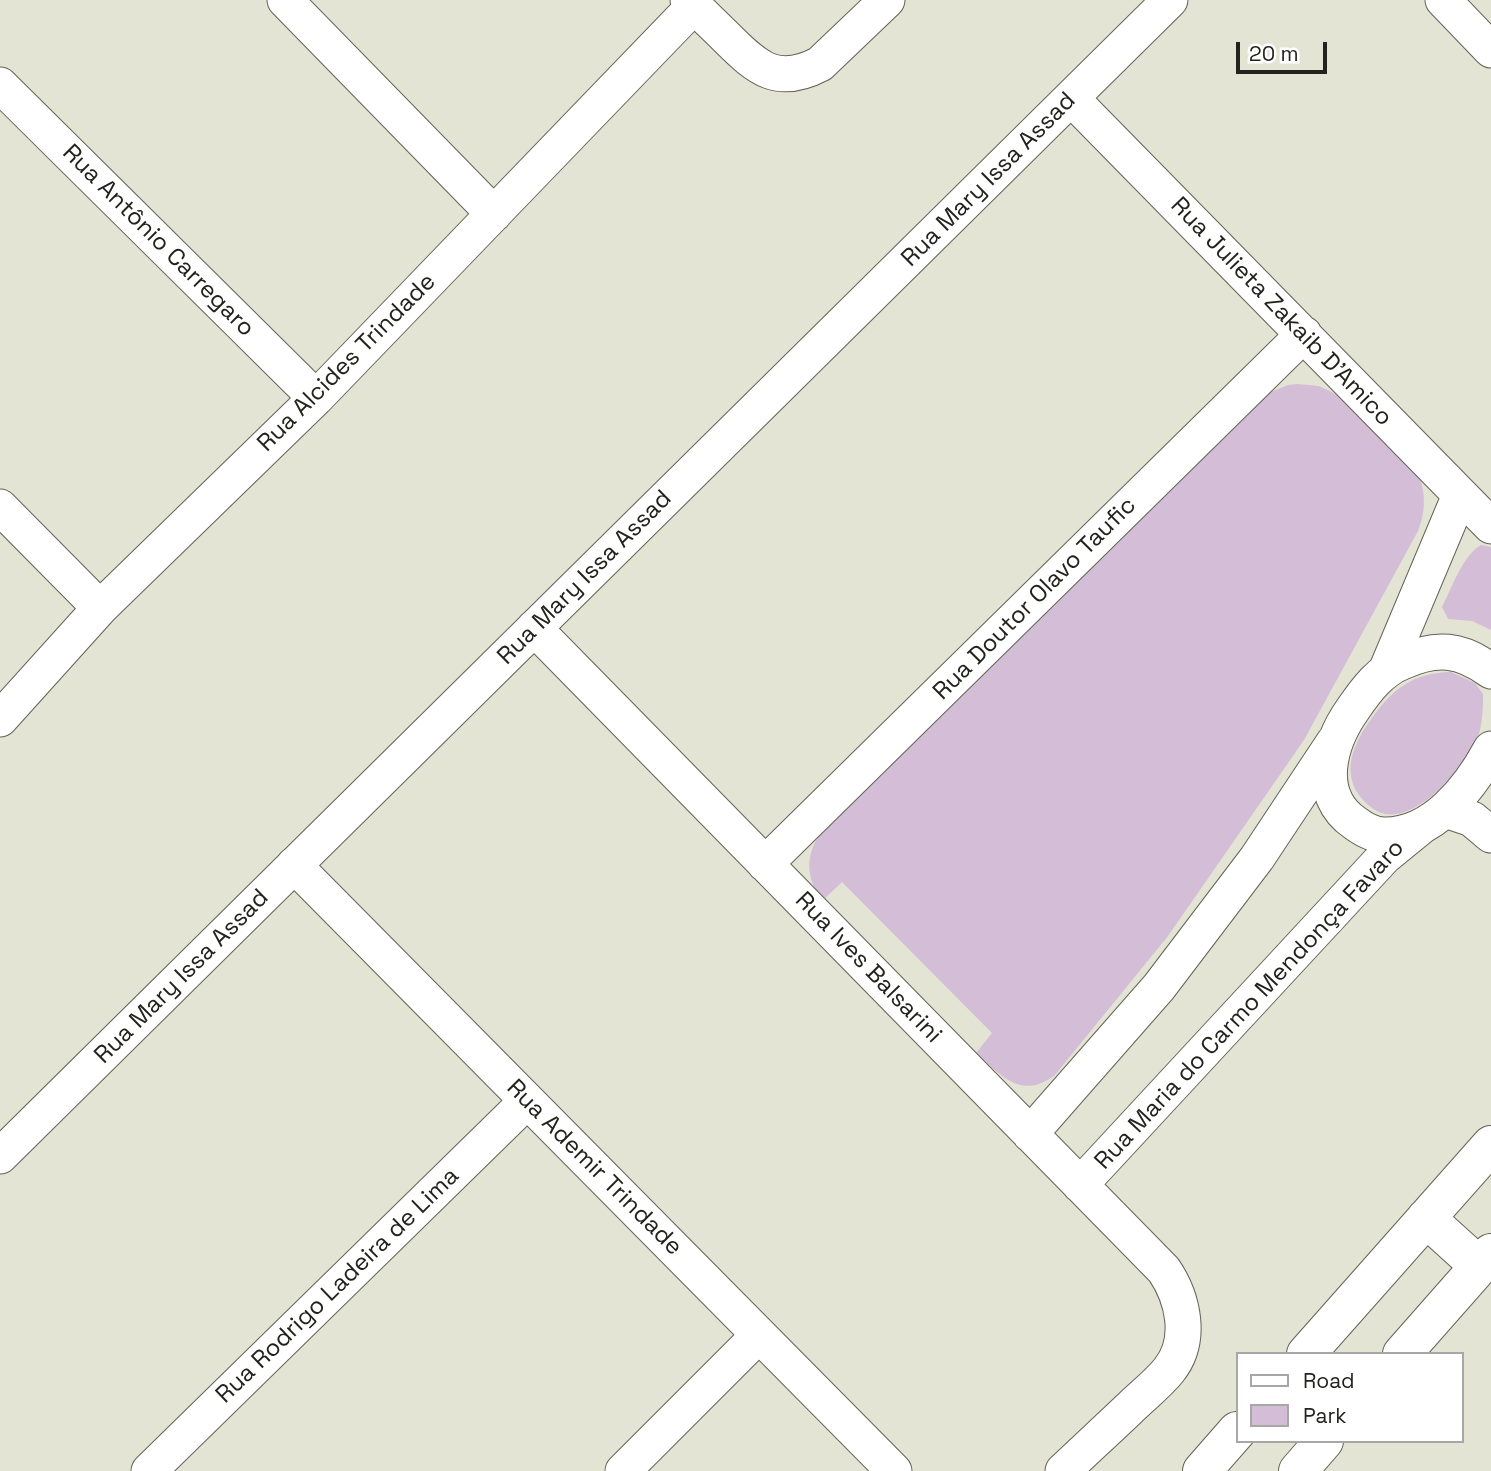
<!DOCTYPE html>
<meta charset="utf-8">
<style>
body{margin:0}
#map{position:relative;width:1491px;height:1471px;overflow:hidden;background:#e3e4d4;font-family:"Space Grotesk",sans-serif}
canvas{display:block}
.legend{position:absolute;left:1236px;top:1352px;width:228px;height:91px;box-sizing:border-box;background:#fff;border:2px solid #a7a7a5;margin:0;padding:9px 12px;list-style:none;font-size:21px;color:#23231d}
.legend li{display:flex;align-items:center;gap:14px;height:35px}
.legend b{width:35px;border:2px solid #a7a7a5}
.scale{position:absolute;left:1236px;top:42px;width:91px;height:32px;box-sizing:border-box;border:4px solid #23231d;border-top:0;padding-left:9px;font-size:21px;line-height:24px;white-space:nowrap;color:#23231d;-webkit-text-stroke:5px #fff;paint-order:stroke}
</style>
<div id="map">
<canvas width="1491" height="1471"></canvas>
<ul class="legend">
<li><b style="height:9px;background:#fff"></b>Road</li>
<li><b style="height:19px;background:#d4bdd7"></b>Park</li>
</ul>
<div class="scale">20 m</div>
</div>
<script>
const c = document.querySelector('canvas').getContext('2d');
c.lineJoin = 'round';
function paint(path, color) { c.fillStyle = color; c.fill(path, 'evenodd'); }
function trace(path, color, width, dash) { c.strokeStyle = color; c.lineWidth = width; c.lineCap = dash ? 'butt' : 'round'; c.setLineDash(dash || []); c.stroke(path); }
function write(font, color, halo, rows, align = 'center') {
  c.font = font + ' "Space Grotesk",sans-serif'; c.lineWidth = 7; c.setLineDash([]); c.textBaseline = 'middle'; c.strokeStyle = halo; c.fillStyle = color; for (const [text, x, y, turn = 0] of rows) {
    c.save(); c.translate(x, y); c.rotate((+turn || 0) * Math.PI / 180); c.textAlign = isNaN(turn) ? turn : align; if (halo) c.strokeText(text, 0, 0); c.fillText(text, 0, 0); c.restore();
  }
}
const green = new Path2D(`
 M1298,384L1319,386L1338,395L1420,478C1426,497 1425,513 1418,531L1304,740L1168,936L1055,1075C1021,1101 1001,1075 976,1053L992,1033L842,882L822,901C807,879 804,858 820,834L1268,393L1288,385Z
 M1481,545L1491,547V630L1472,621L1448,619L1442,607C1452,588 1462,556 1481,545Z
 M1451,672L1475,683L1483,694C1483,707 1483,723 1478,736C1466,765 1421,820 1385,814C1376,812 1369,806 1363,800C1339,774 1354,742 1372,718C1393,688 1414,673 1451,672Z`);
const minor = new Path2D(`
 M285,0L494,214
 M688,0C701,13 715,26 728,39C758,69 778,86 820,64L887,0
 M1443,0L1491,50
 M0,85L316,398
 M1071,98L1491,526
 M0,507L100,608
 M534,628L1164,1270C1183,1298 1193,1340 1169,1370C1158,1384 1142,1396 1130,1408C1108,1429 1085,1450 1063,1471
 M1386,671L1460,495
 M1491,671C1461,649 1437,646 1402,662C1380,671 1366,690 1353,709C1329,743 1314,795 1355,823C1363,829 1373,835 1384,835C1433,836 1470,788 1491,749
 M0,719L100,608L316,398L694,6
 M1445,810L1472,819L1491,835
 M765,864L1304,334
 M294,865L894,1471
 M1030,1134L1159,987L1257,858L1334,742
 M0,1156L1170,0
 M1080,1185L1384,857L1422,826
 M149,1471L527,1101
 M623,1471L759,1335`);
const tertiary = new Path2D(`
 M1426,1218L1479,1266
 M1306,1354L1491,1145
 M1402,1354L1491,1253
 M1202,1471L1237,1431
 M1298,1471L1324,1441`);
const streetNames = [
 ["Rua Mary Issa Assad",989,180,-45],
 ["Rua Antônio Carregaro",158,241,45],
 ["Rua Julieta Zakaib D'Amico",1281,312,46],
 ["Rua Alcides Trindade",347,363,-45],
 ["Rua Mary Issa Assad",585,578,-45],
 ["Rua Doutor Olavo Taufic",1035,599,-45],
 ["Rua Ives Balsarini",868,968,46],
 ["Rua Mary Issa Assad",182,977,-45],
 ["Rua Maria do Carmo Mendonça Favaro",1250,1005,-47],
 ["Rua Ademir Trindade",594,1168,45],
 ["Rua Rodrigo Ladeira de Lima",338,1286,-44]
];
paint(green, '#d4bdd7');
trace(minor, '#626355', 37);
trace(tertiary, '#626355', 40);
trace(minor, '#fff', 35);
trace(tertiary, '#fff', 38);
write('24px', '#23231d', '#fff', streetNames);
</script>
